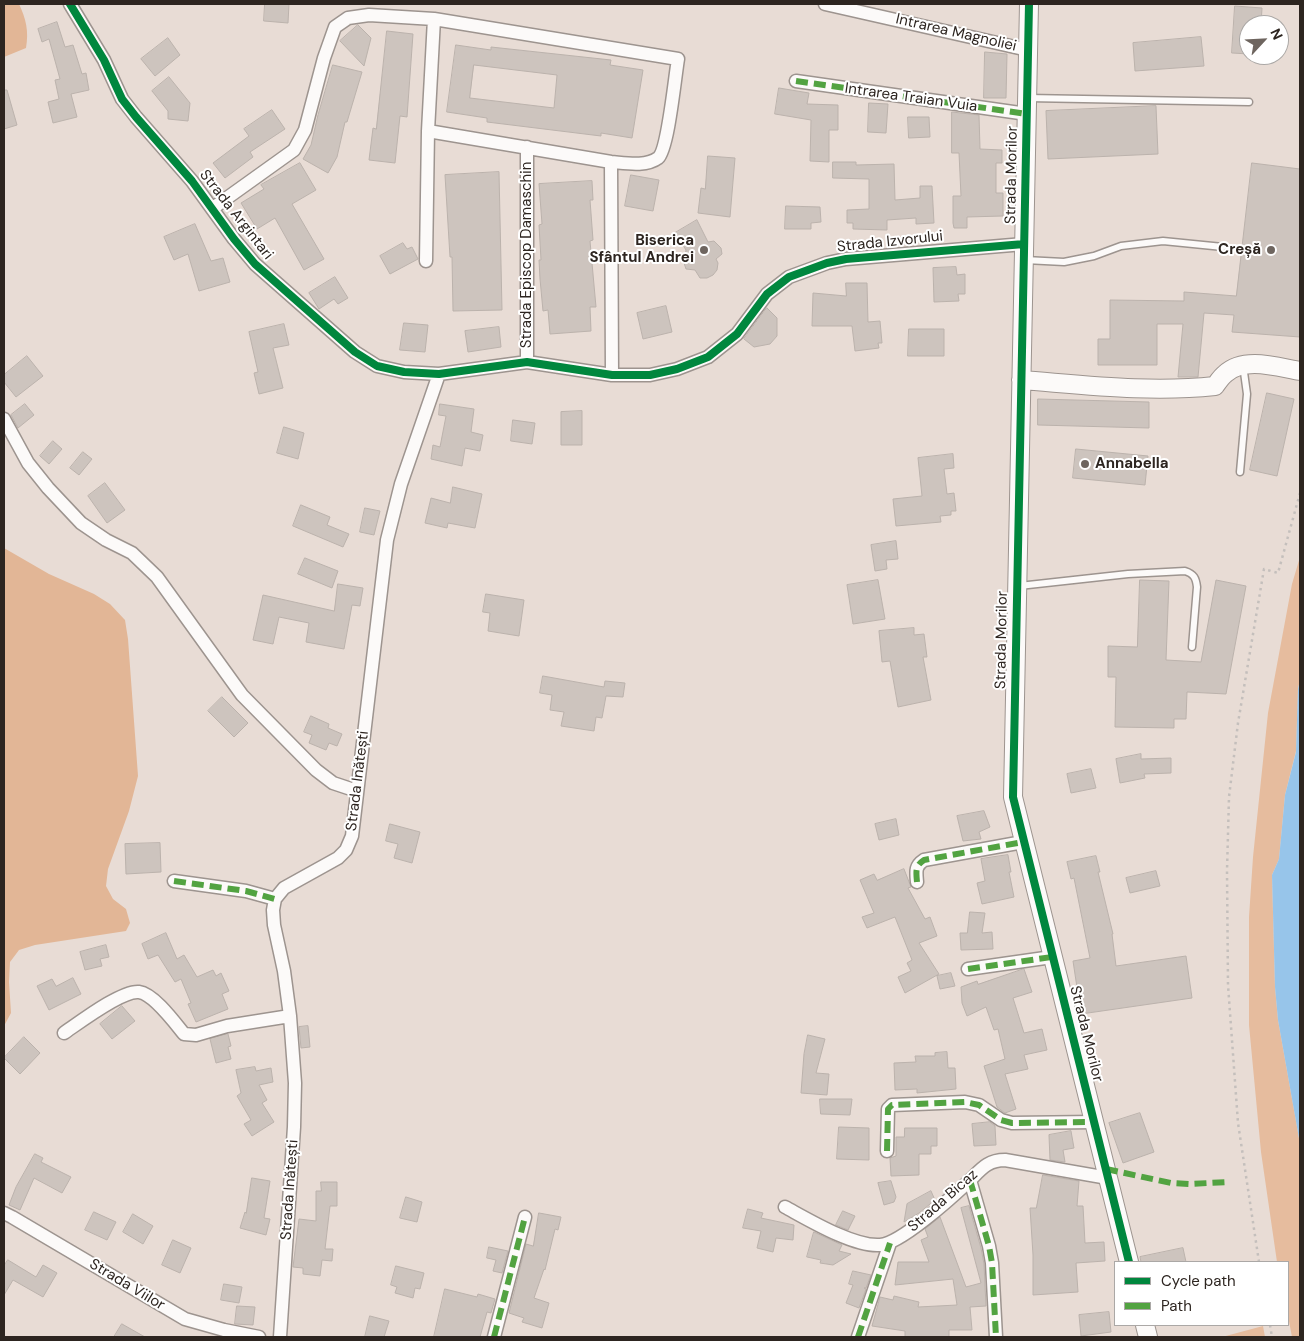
<!DOCTYPE html>
<meta charset="utf-8">
<style>
body{margin:0}
#map{position:relative;width:1304px;height:1341px;overflow:hidden;background:#e8dcd5;font-family:"DM Sans",sans-serif}
canvas{display:block}
.frame{position:absolute;inset:0;border:5px solid #2d2520;pointer-events:none}
.legend{position:absolute;left:1114px;top:1261px;width:175px;height:65px;box-sizing:border-box;background:#fff;border:1px solid #aba8a6;margin:0;padding:6px 9px;list-style:none;font-size:15px;color:#2d2520}
.legend li{display:flex;align-items:center;gap:10px;height:25px}
.legend b{width:25px;border:1px solid #aba8a6}
.north{position:absolute;left:1239px;top:15px;width:50px;height:50px;box-sizing:border-box;background:#fff;border:1px solid #aba8a6;border-radius:50%;rotate:65deg;font-size:14px;font-weight:700;line-height:20px;text-align:center;color:#2d2520}
.north::after{content:'';display:block;margin:auto;width:18px;height:22px;background:#6e655f;clip-path:polygon(50% 0,100% 100%,50% 72%,0 100%)}
</style>
<div id="map">
<canvas width="1304" height="1341"></canvas>
<div class="frame"></div>
<ul class="legend">
<li><b style="height:6px;background:#00873e"></b>Cycle path</li>
<li><b style="height:6px;background:#52a341"></b>Path</li>
</ul>
<div class="north">N</div>
</div>
<script>
const c = document.querySelector('canvas').getContext('2d');
c.lineJoin = 'round';
function paint(path, color) { c.fillStyle = color; c.fill(path, 'evenodd'); }
function trace(path, color, width, dash) { c.strokeStyle = color; c.lineWidth = width; c.lineCap = dash ? 'butt' : 'round'; c.setLineDash(dash || []); c.stroke(path); }
function write(font, color, halo, rows, align = 'center') {
  c.font = font + ' "DM Sans",sans-serif'; c.lineWidth = 4; c.setLineDash([]); c.textBaseline = 'middle'; c.strokeStyle = halo; c.fillStyle = color; for (const [text, x, y, turn = 0] of rows) {
    c.save(); c.translate(x, y); c.rotate((+turn || 0) * Math.PI / 180); c.textAlign = isNaN(turn) ? turn : align; if (halo) c.strokeText(text, 0, 0); c.fillText(text, 0, 0); c.restore();
  }
}
const green = new Path2D(`
 M1300,557V680L1298,689L1296,751L1285,795L1279,859L1272,875L1275,987L1278,1020L1300,1144V1337H1292L1288,1316V1262H1277L1261,1152L1249,1025V917L1253,857L1268,713L1292,584Z
 M1263,1326L1265,1337H1222Z`);
const forest = new Path2D(`
 M4,4H19C26,19 29,31 26,48L4,57Z
 M4,548L49,574L94,594L110,604L125,620L128,639L138,776L129,811L108,869L106,886L113,899L126,909L130,923L126,931L35,945L19,950L10,962L9,982L11,1013L4,1026Z`);
const water = new Path2D(`
 M1300,680V1144L1278,1020L1275,987L1272,875L1279,859L1285,795L1296,752L1298,689Z`);
const building = new Path2D(`
 M265,4H289L288,23L264,21Z
 M1235,6L1262,8L1261,25H1249V54L1232,53Z
 M57,22L65,47L73,45L82,74L86,73L89,90L71,94L77,117L53,123L48,102L59,99L55,80L60,79L49,39L42,42L38,29Z
 M358,25L371,38L364,66L340,41Z
 M387,31L413,34L407,117L400,116L395,163L369,160L373,128L376,129Z
 M1201,37L1204,66L1135,71L1133,43Z
 M168,38L180,55L155,76L141,59Z
 M456,45L491,50V47L611,60L610,65L643,70L632,138L601,133V136L487,122V118L447,112ZM474,65L557,75L554,108L470,98Z
 M985,52L1007,54L1006,98H984Z
 M333,65L362,72L347,122H345L337,157L328,173L303,159L311,145L318,115Z
 M169,77L190,103L188,121L168,119V111L152,91Z
 M779,88L809,93L807,104L838,105V130H829V162L810,161L811,120L775,114Z
 M4,90H7L17,125L4,129Z
 M869,103L888,104L886,133L868,132Z
 M1156,106L1158,154L1048,159L1046,111Z
 M272,110L285,129L250,152L253,157L225,178L213,163L249,136L244,129Z
 M952,112L979,115L980,149L1002,150V163H996V193H1003V216L967,217V228H954L953,223V196H961L959,153H952Z
 M908,117H929L930,137L909,138Z
 M708,156L735,158L730,217L698,213L701,188L705,189Z
 M833,162H856V165L894,164L895,200L920,198V186H932L934,223L916,224V218L887,220V230L853,229V223H847V210L869,209V179L833,178Z
 M300,163L316,190L292,204L324,259L304,270L275,218L257,229L241,203L264,189L261,185Z
 M1252,163L1300,169V337L1232,332L1234,315L1204,313L1198,377H1178L1183,324H1157V365H1098V339H1110V300L1184,301V292L1236,296Z
 M499,172L502,310L453,311L452,257H450L445,175Z
 M631,175L659,180L653,211L625,206Z
 M592,181L593,200H590L593,240L590,241L596,307H590L591,331L550,334L548,310L543,311L540,279L539,260H541L539,225L542,224L539,184Z
 M786,206L820,207L821,222L811,223V229H785Z
 M697,220L708,242L714,241L721,248L722,254L716,259L718,263L717,270L713,275L707,278H700L695,270L686,269L684,263L686,250L675,233Z
 M195,224L211,261L223,258L230,282L199,291L188,254L174,260L164,237Z
 M403,243L407,249L412,247L418,259L390,274L380,256Z
 M956,267L957,275L965,274V294H958L959,301L934,302L933,268Z
 M335,277L348,298L338,304L334,299L319,309L309,293Z
 M846,283H867L868,322L880,321L882,343H878L879,348L855,351L852,326H812L813,293L846,296Z
 M666,306L672,332L643,339L637,313Z
 M767,308L777,318V336L770,344L754,347L744,339Z
 M404,323L428,325L425,352L400,350Z
 M284,324L289,345L273,348L283,388L259,394L254,373L258,372L249,332Z
 M499,327L501,347L468,352L465,331Z
 M909,329H944V356H908Z
 M27,356L43,376L16,397L4,382V375Z
 M1267,393L1294,399L1277,476L1250,470Z
 M1038,399L1149,402V428L1038,425Z
 M25,404L34,415L18,428L11,415Z
 M440,404L474,409L471,432L483,435L480,451L465,448L462,466L431,459L433,445L440,447L446,416L439,415Z
 M582,411V445H561V412Z
 M513,420L535,423L532,444L511,441Z
 M284,427L304,433L298,459L277,453Z
 M53,441L62,449L49,464L40,456Z
 M1076,449L1148,456L1145,485L1073,478Z
 M83,452L92,459L79,475L70,468Z
 M953,454L954,468L944,469L947,494L954,493L956,511H951V515L940,516L941,522L896,526L893,499L922,496L918,458Z
 M105,483L125,510L107,523L88,496Z
 M453,487L482,494L475,528L448,523L447,528L425,523L431,498L450,503Z
 M301,505L330,517L327,525L349,534L343,547L293,526Z
 M365,508L380,511L374,535L360,532Z
 M896,541L898,559L886,560L887,569L875,571L871,545Z
 M305,558L338,571L332,588L298,574Z
 M878,580L885,619L853,624L847,585Z
 M1140,580L1169,581L1166,660L1201,662L1216,580L1246,586L1226,694L1187,692L1186,719H1174V728L1115,727L1116,677H1108V646L1137,647Z
 M338,584L363,588L360,606L352,605L344,649L306,642L309,623L279,617L273,644L253,640L263,595L334,611Z
 M486,594L524,600L519,636L488,631L490,613L483,612Z
 M914,628V635L924,634L927,657H923L931,700L898,707L890,661L882,662L879,631Z
 M543,676L604,687L605,681L625,683L623,697L606,696L602,718L596,717L594,731L561,726L564,712L550,710L552,695L540,693Z
 M222,697L248,723L234,737L208,711Z
 M311,716L329,724L328,728L342,734L337,746L329,743L326,750L309,743L312,735L304,732Z
 M1141,754V759L1171,758V773L1144,774L1145,778L1120,783L1116,759Z
 M1091,769L1096,788L1071,793L1067,774Z
 M984,811L990,827L979,832L981,839L963,841L957,816Z
 M896,819L899,835L879,840L875,824Z
 M390,824L420,832L412,863L394,858L398,844L386,841Z
 M160,843L161,872L126,874L125,844Z
 M1008,855L1011,872H1009L1014,897L982,904L977,883L985,881L981,859Z
 M1096,856L1100,872H1098L1113,934H1112L1116,966L1186,956L1192,998L1081,1014L1073,961L1090,958L1074,878L1071,879L1067,862Z
 M904,869L911,887L908,888L925,919L930,917L937,936L919,943L939,974L905,993L898,977L911,971L907,963L912,960L895,917L867,928L862,917L874,913L860,880L874,874L877,880Z
 M1156,871L1160,886L1130,893L1126,878Z
 M970,912L985,913L982,933L992,932L993,949L961,950L960,933H967Z
 M166,933L177,959L184,955L197,977L213,970L216,976L221,973L229,991L222,994L228,1009L196,1022L188,1004L191,1003L181,979L175,982L158,955L148,959L142,944Z
 M106,945L109,957L100,959L102,966L85,970L80,952Z
 M1024,969L1032,992L1013,998L1024,1033L1042,1029L1047,1050L1024,1055L1028,1069L1005,1074L1016,1109L1005,1113L997,1107L984,1066L1005,1059L998,1029L994,1030L986,1007L967,1016L962,1003L961,987L977,981L978,984Z
 M951,973L955,986L940,989L937,976Z
 M73,978L81,994L49,1010L37,986L52,979L56,986Z
 M122,1006L135,1021L112,1039L100,1024Z
 M308,1026L310,1047L301,1048L299,1027Z
 M228,1034L231,1046L228,1047L231,1059L216,1063L210,1039Z
 M808,1035L825,1039L816,1073L829,1074L827,1095L801,1093L804,1054Z
 M24,1037L40,1053L20,1074L4,1058Z
 M947,1052L948,1068H955L956,1089L917,1093V1089L895,1090L894,1063L916,1062L915,1056H935V1053Z
 M255,1067L256,1071L271,1068L273,1082L259,1085L267,1100L262,1103L274,1122L252,1136L244,1124L251,1120L237,1096L241,1093L236,1070Z
 M820,1099H852L850,1115L821,1114Z
 M1140,1113L1154,1152L1123,1163L1109,1123Z
 M990,1122L995,1126L996,1145L974,1146L972,1124Z
 M839,1127L869,1128V1160L837,1159Z
 M905,1128H937V1146H931V1154H919V1175L891,1176L890,1158L896,1156V1137H904Z
 M1071,1131L1074,1148L1063,1150L1065,1162L1050,1160L1049,1135Z
 M35,1154L43,1158L41,1162L71,1177L62,1193L34,1178L20,1210L9,1205L16,1187Z
 M1043,1175L1079,1181L1077,1206H1083L1085,1243L1104,1242L1105,1261L1076,1263L1078,1292L1033,1295V1255L1030,1208H1036Z
 M252,1178L270,1181L264,1218L270,1219L266,1235L240,1228L245,1212L246,1213Z
 M891,1181L896,1197L894,1202L884,1205L878,1183Z
 M321,1182H337V1206H330L325,1249H333L332,1261L322,1260L320,1276L303,1274V1268L293,1267L299,1219L316,1221V1191H321Z
 M931,1191L935,1200L919,1213L904,1222L907,1204Z
 M406,1197L422,1202L417,1222L400,1218Z
 M969,1206L981,1248L984,1264L986,1306L970,1307L972,1330H949V1337H905V1331L872,1326L880,1297L893,1300L894,1296L919,1302L918,1307L957,1305L953,1279L895,1285L898,1262H929L921,1240L928,1237L925,1229L940,1217L966,1287L981,1283L961,1208Z
 M748,1209L763,1213L761,1218L794,1225L793,1240L776,1238L773,1252L757,1248L761,1231L743,1228Z
 M843,1211L855,1216L848,1230L836,1225Z
 M94,1212L116,1222L107,1240L85,1230Z
 M539,1213L561,1217L558,1230L555,1229L545,1270L544,1269L534,1298L549,1303L542,1328L522,1322L524,1318L509,1313L526,1244L533,1246Z
 M133,1214L153,1226L143,1244L123,1232Z
 M814,1232L842,1245L839,1251L851,1254L833,1265L820,1263L821,1260L807,1257Z
 M173,1240L191,1248L180,1273L162,1265Z
 M489,1247L508,1251L502,1273L493,1271L496,1260L487,1258Z
 M1183,1248L1186,1262H1141L1140,1257Z
 M8,1260L36,1277L43,1265L57,1273L43,1297L13,1280L4,1295V1266Z
 M396,1266L424,1273L420,1289L415,1288L413,1298L395,1293L397,1287L391,1285Z
 M853,1271L871,1275L866,1288H864L866,1289L859,1308L846,1303L853,1285L849,1284Z
 M224,1284L242,1287L239,1303L221,1300Z
 M445,1289L477,1297L478,1294L495,1299L491,1313L487,1312L480,1337H434Z
 M237,1306L255,1307L253,1325L235,1324Z
 M1109,1312L1111,1332L1081,1336L1079,1315Z
 M370,1316L389,1321L384,1337H365Z
 M122,1324L145,1337H114Z`);
const path = new Path2D(`
 M1259,1262L1238,1123L1228,985L1227,871L1229,797L1238,723L1264,569L1278,573L1300,493
 M1270,1325L1272,1337`);
const lane = new Path2D(`
 M1028,98L1249,102
 M1025,260L1064,262L1094,256L1121,246L1163,241L1223,247
 M1240,472L1247,394L1243,365
 M1019,586L1128,574L1185,571C1194,574 1196,578 1197,587L1192,647`);
const street = new Path2D(`
 M70,4L104,60L122,99L136,117L192,181L234,239L255,264L355,352L377,366L404,372L439,374L527,362L612,375H650L677,369L708,357L737,334L767,294L789,277L827,263L846,259L1024,244
 M825,4L1028,50
 M796,81L1027,114
 M611,162L612,375
 M213,208L294,150L305,130L324,58L335,27L348,18L369,15L434,19L678,59C675,76 668,150 658,158C646,167 625,163 611,162L428,131
 M426,261L428,131L434,19
 M527,362V147
 M4,419L28,463L48,488L81,523L106,540L132,553L157,577L242,695L316,770L333,783L357,791
 M174,881L246,891L275,899
 M917,882C916,871 915,866 924,860L1023,842
 M968,969L1052,957
 M64,1033C80,1022 122,990 139,992C154,994 175,1023 184,1034L196,1035L227,1026L290,1016
 M887,1151L888,1109L892,1105L965,1102L979,1105L1001,1120L1012,1123L1094,1122
 M970,1180L989,1246L992,1263L996,1337
 M785,1207C809,1220 854,1247 880,1245C900,1244 951,1198 967,1183C980,1171 986,1160 1005,1160L1108,1178
 M4,1213L12,1217L185,1319L224,1330L259,1337
 M280,1337L294,1127L295,1083L290,1016L284,971L274,925L273,910L275,899L284,888L338,858L346,850L352,836L387,540L401,484L439,374
 M494,1337L525,1217
 M858,1337L890,1243`);
const secondary = new Path2D(`
 M1029,4L1013,797L1129,1262
 M1021,380C1086,385 1150,393 1215,386C1218,382 1221,377 1225,374C1244,356 1277,367 1300,371
 M1145,1325L1148,1337`);
const quiet = new Path2D(`
 M796,81L1027,114
 M174,881L246,891L275,899
 M917,882C916,871 915,866 924,860L1023,842
 M968,969L1052,957
 M887,1151L888,1109L892,1105L965,1102L979,1105L1001,1120L1012,1123L1094,1122
 M1106,1169L1171,1183L1189,1184L1229,1182
 M970,1180L989,1246L992,1263L996,1337
 M494,1337L525,1217
 M858,1337L890,1243`);
const cycleway = new Path2D(`
 M70,4L104,60L122,99L136,117L192,181L234,239L255,264L355,352L377,366L404,372L439,374L527,362L612,375H650L677,369L708,357L737,334L767,294L789,277L827,263L846,259L1024,244
 M1029,4L1013,797L1129,1262`);
const markers = [
 [704,250,5,"#6e655f"],
 [1271,250,5,"#6e655f"],
 [1085,464,5,"#6e655f"]
];
const streetNames = [
 ["Intrarea Magnoliei",956,33,13],
 ["Intrarea Traian Vuia",911,98,8],
 ["Strada Morilor",1012,175,-89],
 ["Strada Argintari",236,215,52],
 ["Strada Izvorului",890,242,-6],
 ["Strada Episcop Damaschin",527,255,-90],
 ["Strada Morilor",1002,640,-89],
 ["Strada Inătești",358,781,-83],
 ["Strada Morilor",1086,1034,76],
 ["Strada Inătești",290,1190,-86],
 ["Strada Bicaz",943,1201,-41],
 ["Strada Viilor",127,1285,31]
];
const poiNames = [
 ["Biserica",694,241],
 ["Sfântul Andrei",694,258],
 ["Creșă",1261,250],
 ["Annabella",1095,464,"left"]
];
paint(green, '#e6bc9e');
paint(forest, '#e2b696');
paint(water, '#97c5ea');
paint(building, '#cdc4be');
trace(building, '#bbb2ac', 1);
trace(lane, '#9d948f', 9);
trace(street, '#9d948f', 15);
trace(secondary, '#9d948f', 20);
trace(path, '#c4bfbc', 2.5, [2.5, 4]);
trace(lane, '#fcfaf9', 6);
trace(street, '#fcfaf9', 12);
trace(secondary, '#fcfaf9', 18);
trace(quiet, '#52a341', 6, [12, 6]);
trace(cycleway, '#00873e', 8);
for (const [x, y, r, color] of markers) { const dot = new Path2D(); dot.arc(x, y, r, 0, 2 * Math.PI); c.fillStyle = color; c.fill(dot); trace(dot, '#fff', 2); }
write('15px', '#2d2520', '#fff', streetNames);
write('bold 15px', '#2d2520', '#fff', poiNames, 'right');
</script>
